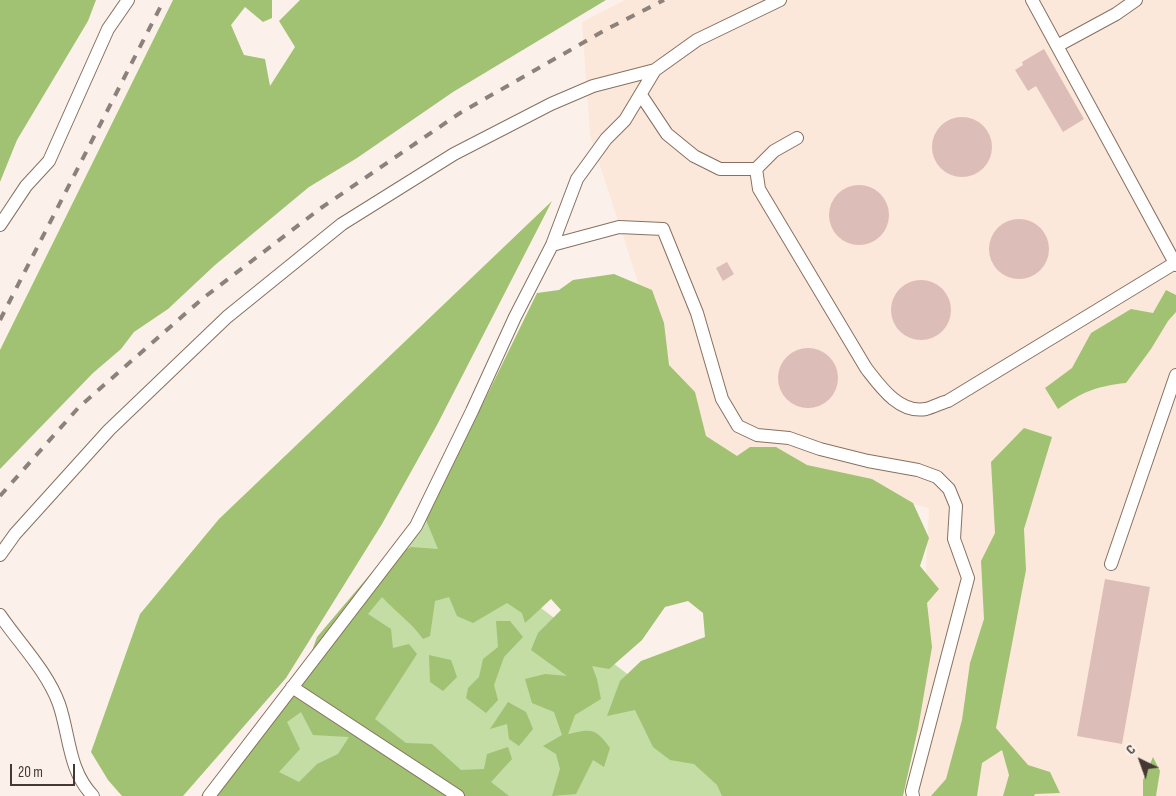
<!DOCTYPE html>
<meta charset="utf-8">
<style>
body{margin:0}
#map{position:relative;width:1176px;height:796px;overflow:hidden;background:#fbf1ea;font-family:"Sofia Sans Condensed",sans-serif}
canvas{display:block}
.north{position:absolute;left:1116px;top:736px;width:50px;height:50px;-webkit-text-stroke:4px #fbf1ea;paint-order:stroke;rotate:318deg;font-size:14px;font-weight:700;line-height:20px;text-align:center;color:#443a33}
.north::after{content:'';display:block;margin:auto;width:18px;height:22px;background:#443a33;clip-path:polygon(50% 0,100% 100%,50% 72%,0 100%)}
.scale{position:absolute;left:10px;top:764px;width:65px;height:22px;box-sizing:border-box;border:2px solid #443a33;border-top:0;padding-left:6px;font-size:15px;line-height:18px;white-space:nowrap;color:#443a33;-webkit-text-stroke:4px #fbf1ea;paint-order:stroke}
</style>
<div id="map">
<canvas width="1176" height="796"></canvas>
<div class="north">С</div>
<div class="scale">20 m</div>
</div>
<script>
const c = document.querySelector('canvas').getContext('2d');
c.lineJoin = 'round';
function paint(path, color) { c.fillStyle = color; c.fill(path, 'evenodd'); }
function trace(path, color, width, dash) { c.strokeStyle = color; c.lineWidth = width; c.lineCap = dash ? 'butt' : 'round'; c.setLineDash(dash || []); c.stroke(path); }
const built = new Path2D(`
 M625,0H1176V796H915L929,508L694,453L590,135L582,22Z`);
const green = new Path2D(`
 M426,520L758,774L742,796H216Z`);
const forest = new Path2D(`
 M0,0H96L88,21L17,140L0,182Z
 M173,0H272V18L263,22L245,7L231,25L244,55L265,59L270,86L295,47L279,21L300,0H606L453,92L357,158L309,187L215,265L168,309L134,332L121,349L93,373L0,469V350Z
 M552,201L437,425L382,524L286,678L183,796H122L108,780L91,752L140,614L219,519Z
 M614,274L652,290L664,323L669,365L695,392L706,436L737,456L750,447H776L807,465L872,479L913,503L929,538L920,566L939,589L927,603L932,647L918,729L903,796H722L717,785L694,764L670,760L653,747L635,710L607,716L620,681L641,661L705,637L703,613L688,601L665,607L642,640L609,669L592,666L597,679L601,699L575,715L568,734C591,729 595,727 610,748L604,767L593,760L576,794L552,796L560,769L556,754L543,746L562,735L554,712L532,703L525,679L545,674L567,676L531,650L538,633L561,610L551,599L525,623L522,613L507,603L473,623L457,616L449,597L435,601L430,636L423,639C412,623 396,612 382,597L368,614L391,629L393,648L409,644L417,654L375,719L406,743L432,744L461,770L484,769L487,754L508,747L512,759L491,782L509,796H201L265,712L297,692L317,637L378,565L411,547L438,549L426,520L537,293L559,290L573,280ZM301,712L313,735L349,737L338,754L317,764L299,782L279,772L300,749L287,722Z
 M1166,290L1176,295V312L1168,321L1151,349L1126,383C1097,386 1082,392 1058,409L1045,388L1072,368L1091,333L1131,309L1153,313Z
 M1024,428L1052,437L1024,529L1026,570L996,728L1028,765L1050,772L1060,793L1035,794L1034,796H1003L1009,775L1002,750L982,763L977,796H931L946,779L962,720L970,663L984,619L981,561L995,533L991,462Z
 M496,621H510L523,637L504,657L494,685L498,700L486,713L466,698L468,688L479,677L483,659L498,647Z
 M429,655L451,660L457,677L443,691L430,682Z
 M508,702L526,712L533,729L519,746L509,739L507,724L490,729Z
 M1153,757L1160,771L1156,796H1143V780Z`);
const building = new Path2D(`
 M1044,49L1084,119L1063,132L1036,86L1028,91L1015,70L1023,65L1022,62Z
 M932 147a30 30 0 1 1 60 0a30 30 0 1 1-60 0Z
 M829 215a30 30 0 1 1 60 0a30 30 0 1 1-60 0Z
 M989 249a30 30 0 1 1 60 0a30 30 0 1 1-60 0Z
 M727,262L734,274L723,281L716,268Z
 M891 310a30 30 0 1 1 60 0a30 30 0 1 1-60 0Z
 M778 378a30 30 0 1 1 60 0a30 30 0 1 1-60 0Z
 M1105,579L1150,587L1122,744L1077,736Z`);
const service = new Path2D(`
 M1032,0L1176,265
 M1057,46L1116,14L1136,0
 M641,95L667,134L694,156L720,169H756
 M797,138L774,151L756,169L759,189L866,368C880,386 899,414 926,409C933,407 941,403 948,401L1175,263
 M0,225L26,186L49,161L108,29L128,0
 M552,245L619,227L663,229L697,313L722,399L738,426L757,435L789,438L820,449L868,461L918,470L937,477L949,489L956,506L954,539L968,578L912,791L913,796
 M0,555L15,534L109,430L227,317L342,224L454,154L551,104L593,86L655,70L697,40L780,0
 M1111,564L1176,375
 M0,615C19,643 47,671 59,704C70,736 68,770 93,796
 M292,687L458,796
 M209,796L416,526L472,411L515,317L552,245L577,179L606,139L625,120L655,70`);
const rail = new Path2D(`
 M0,320L164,0
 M0,496L79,407L202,299L321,208L460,113L607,29L664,0`);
paint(built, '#fce8da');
paint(green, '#c3dda4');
paint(forest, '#a0c272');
paint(building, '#ddbdb7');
trace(service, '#877160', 14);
trace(service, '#fff', 12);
trace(rail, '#8c827b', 4, [9, 9]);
</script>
